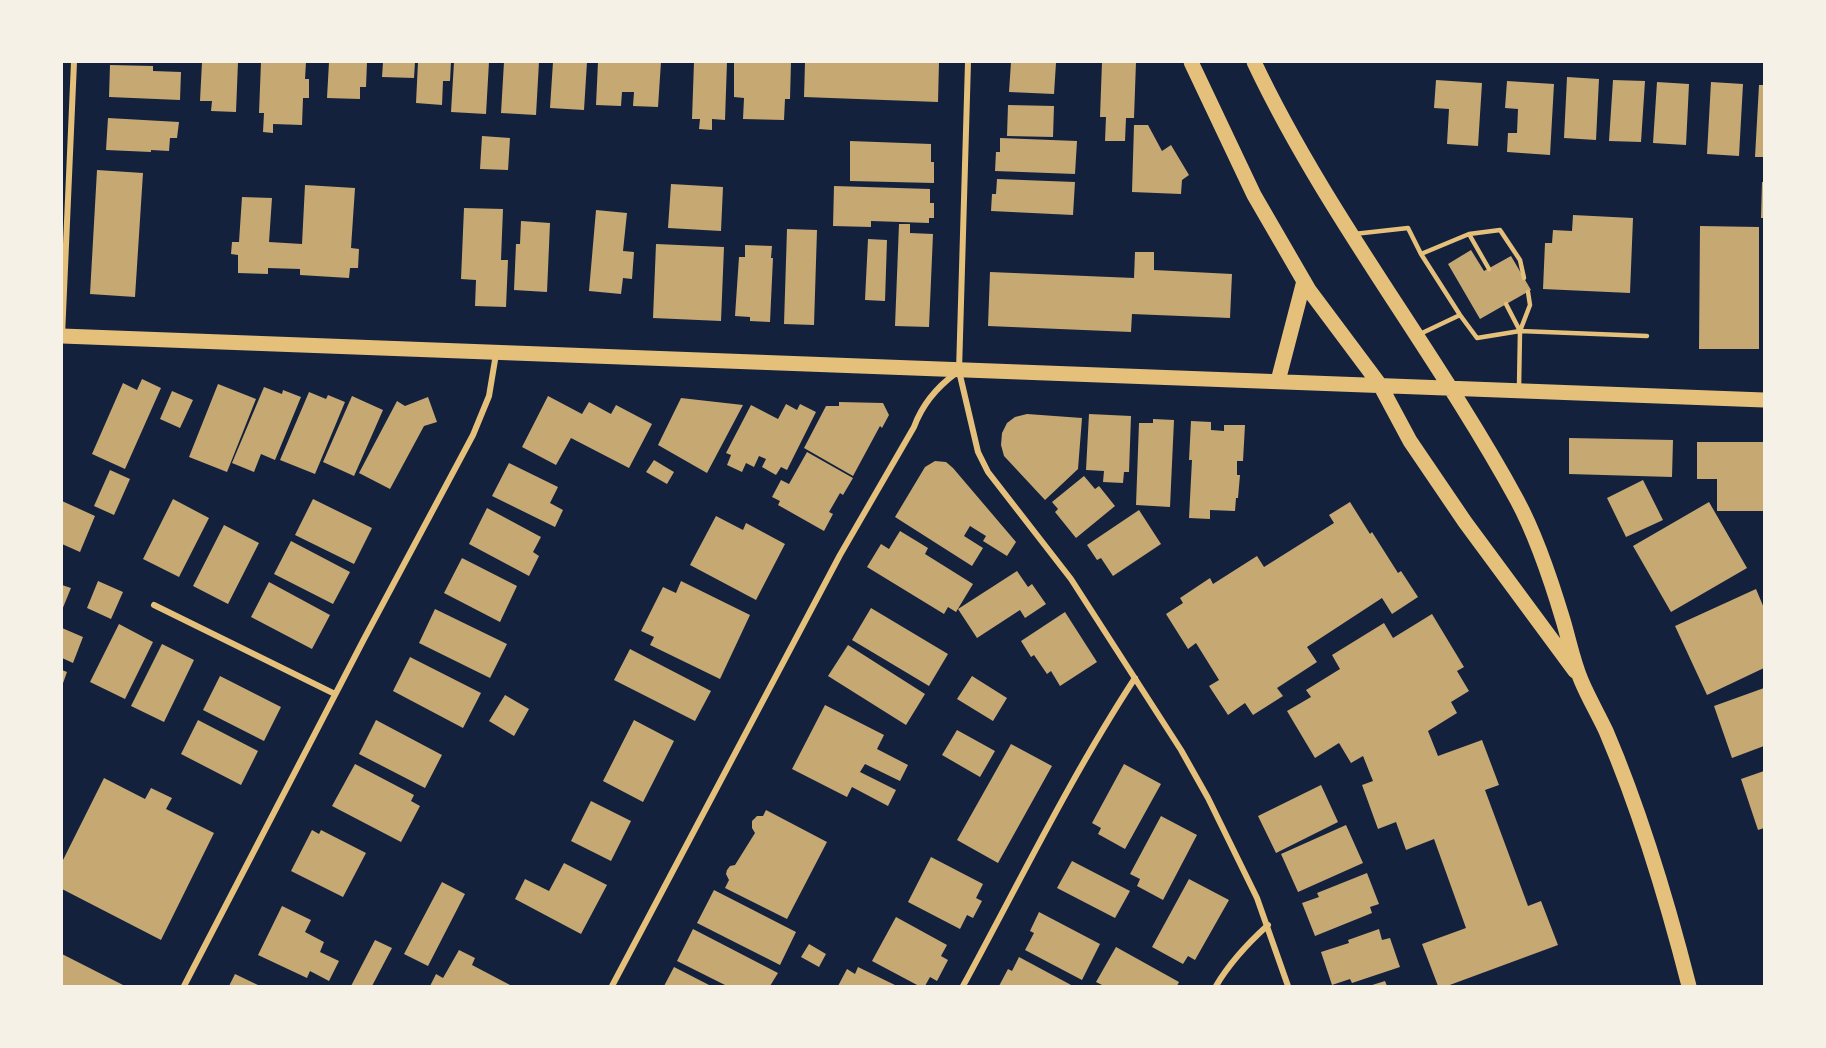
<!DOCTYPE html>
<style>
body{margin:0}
#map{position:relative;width:1826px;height:1048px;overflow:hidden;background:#14213d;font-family:Raleway,sans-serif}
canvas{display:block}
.frame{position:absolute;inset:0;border:63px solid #f6f1e7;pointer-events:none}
</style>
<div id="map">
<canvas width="1826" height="1048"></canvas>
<div class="frame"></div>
</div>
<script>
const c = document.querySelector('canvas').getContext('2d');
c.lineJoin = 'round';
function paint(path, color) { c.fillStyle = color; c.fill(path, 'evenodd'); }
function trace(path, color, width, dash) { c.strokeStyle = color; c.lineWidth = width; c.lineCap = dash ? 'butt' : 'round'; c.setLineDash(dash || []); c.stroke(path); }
const building = new Path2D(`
 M202,62H238L236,112L211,111L212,101H200Z
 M261,62H306L305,79H309V98H303L302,125L273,124V133L263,132L264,113H259Z
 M329,62H367L366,87H360V99L327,98Z
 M383,62H415L414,78L382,77Z
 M418,62H451L450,81H443L442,105L416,103Z
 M454,62H489L486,114L451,112Z
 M504,62H539L536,115L501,113Z
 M553,62H587L584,110L550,108Z
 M598,62H661L658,107L633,106L634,92H622L621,106L596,105Z
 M694,62H727L725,120L712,119V130L699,129L700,119H692Z
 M734,62H791L790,99H785L784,120L743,119L744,98L734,97Z
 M805,62H939L938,102L804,97Z
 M1011,62L1056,63L1054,94L1009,92Z
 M1102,62H1136L1134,118H1126L1125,141H1105L1106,117H1100Z
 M110,65L153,66V71L181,72L180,100L109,97Z
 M1567,77L1599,79L1596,140L1564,138Z
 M1436,80L1482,83L1478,146L1447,144L1449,109L1434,108Z
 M1613,80L1645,81L1641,142L1609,141Z
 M1507,81L1554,84L1550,155L1507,152L1508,133H1517L1518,109L1505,108Z
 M1657,82L1689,84L1686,145L1653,143Z
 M1711,82L1743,84L1739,156L1707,154Z
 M1759,85H1764V157H1755Z
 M1008,105L1054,106L1053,137L1007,136Z
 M108,118L179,122L177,138H170L169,151L151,150V152L106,150Z
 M1134,125H1148L1162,151L1171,145L1189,175L1182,180L1181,194L1132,192Z
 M482,136L510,138L508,170L480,169Z
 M1000,138L1077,141L1075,174L995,171L996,152H1000Z
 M850,141L931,144V162H934V183L850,181Z
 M97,170L143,173L135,297L90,294Z
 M997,179L1075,182L1073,215L991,211L992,194H996Z
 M1762,182H1764V218H1761Z
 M671,184L723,187L721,231L668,228Z
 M305,185L355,188L351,248L359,249L358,268H350L349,278L300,275V269L268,268V274L238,273V255L231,254L232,242H239L242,197L272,198L269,242L302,244Z
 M834,186L930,189V203H934V218H929V223L871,221V227L833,226Z
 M464,208L503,209L501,260H508L506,307L475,306L476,280L461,279Z
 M596,210L627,213L623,251L634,252L632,279L623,278L621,294L589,291Z
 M1573,215L1633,218L1630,293L1543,289L1545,243H1552L1553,230L1572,231Z
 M521,221L550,223L547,292L514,290L516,244H520Z
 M899,224H910V233L933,234L929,327L895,326Z
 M1700,226L1759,227V349H1699Z
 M787,229L817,230L814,325L784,324Z
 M868,239L887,240L885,301L865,300Z
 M656,244L724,247L721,321L653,318Z
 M745,245L772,246L771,258H773L770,322L750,321V317L735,316L739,257H745Z
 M1471,250L1484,271L1511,256L1531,290L1480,319L1448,264Z
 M1135,252H1154V270L1232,274L1230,318L1132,314L1131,332L988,326L990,272L1134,278Z
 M142,379L161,388L125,469L92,454L123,383L137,390Z
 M218,384L256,399L227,472L189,457Z
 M264,387L282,394L283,390L301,397L275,460L261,454L254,472L232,463Z
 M172,391L193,400L180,428L160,419Z
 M309,392L326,399L328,395L345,402L315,474L280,460Z
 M352,396L383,410L354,476L323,462Z
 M548,396L582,414L589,402L611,414L616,405L652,424L629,468L571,438L556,465L522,447Z
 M428,397L437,422L424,426L390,489L359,473L397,401L405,406Z
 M681,398L743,405L707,473L658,445Z
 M839,402L883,403L889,415L882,428L880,426L853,476L804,448L826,406H839Z
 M786,404L797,410L800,404L816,412L787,470L781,467L776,475L762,467L766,459L759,456L754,467L746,463L742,472L727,465L731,455L726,453L751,405L778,419Z
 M1027,414L1082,418L1078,469L1045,500L1004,456L1001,445L1002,433L1007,423L1015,417Z
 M1089,414L1131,416L1129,472H1124L1123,483L1103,482L1104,471L1086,470Z
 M1153,419L1174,420L1170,507L1136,505L1139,423H1153Z
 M1191,421L1211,422V430L1224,431V425H1245L1243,461H1237V475H1240L1238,498H1236L1235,511L1210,510V519L1189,518L1192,460H1189Z
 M1569,438L1673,440L1672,477L1569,474Z
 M1697,442H1764V511H1717V479H1697Z
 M807,452L853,478L843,495L840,493L829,512L833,514L824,531L778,505L780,501L772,497L781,480L789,484Z
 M654,460L674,472L667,484L646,472Z
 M935,461L946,462L953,468L1016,542L1007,556L983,541L986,536L970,526L964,536L983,548L972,566L895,517L925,467Z
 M509,463L558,487L550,503L563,510L555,527L492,496Z
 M110,470L130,479L114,515L94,506Z
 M1084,476L1095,489L1099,486L1115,506L1076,538L1055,512L1058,509L1052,502Z
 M1643,480L1663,520L1626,537L1607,498Z
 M173,499L209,518L179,577L143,559Z
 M313,499L372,528L354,564L295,535Z
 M62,501L95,516L80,552L62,544Z
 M1350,502L1370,534L1372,532L1398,573L1401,571L1418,597L1392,614L1382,598L1307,647L1317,662L1277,688L1283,696L1253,715L1245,703L1228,715L1209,686L1219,680L1196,643L1188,649L1166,614L1183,603L1180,598L1210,578L1213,584L1257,556L1264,567L1334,523L1329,515Z
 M1709,502L1747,568L1671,612L1633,546Z
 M487,508L541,537L533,552L539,556L529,576L469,544Z
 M1139,510L1161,544L1113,576L1101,558L1097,560L1087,545Z
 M716,516L743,530L746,523L785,544L756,600L690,565Z
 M224,525L259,543L228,604L193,586Z
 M900,531L928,548L925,554L973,584L956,612L948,607L944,614L867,567L881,544L889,549Z
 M291,541L350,572L333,604L274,574Z
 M462,558L517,586L500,622L444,593Z
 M1017,571L1028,587L1032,584L1046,604L1025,618L1020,610L977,638L958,609Z
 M98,581L123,592L111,619L87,608Z
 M681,581L750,615L720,679L650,645L654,637L641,631L663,587L676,593Z
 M269,582L330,615L312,649L251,617Z
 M62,585L71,588L62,610Z
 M1756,589L1764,608V668L1707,695L1675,626Z
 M871,608L948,654L929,686L852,640Z
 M435,609L507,644L490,678L419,643Z
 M1065,612L1097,662L1060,686L1051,671L1047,674L1034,655L1031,657L1021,641Z
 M1432,614L1464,667L1457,671L1469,691L1451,702L1457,713L1428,731L1438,756L1482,740L1499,785L1485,790L1528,906L1541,901L1558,945L1447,986H1438L1422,944L1466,928L1434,839L1406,850L1396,822L1378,829L1362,785L1373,781L1363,756L1351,763L1339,743L1315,758L1287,711L1311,697L1306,690L1340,669L1332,655L1384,623L1393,638Z
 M119,624L153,642L125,699L90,682Z
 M62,628L83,637L73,663L62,658Z
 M162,644L194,660L164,722L131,706Z
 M848,645L925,694L906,725L828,676Z
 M630,649L711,691L695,721L614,680Z
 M410,657L481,693L463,728L393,691Z
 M62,670L67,672L62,686Z
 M220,676L281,707L264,741L203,710Z
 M972,676L1007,698L993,721L957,699Z
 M1764,688V746L1732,758L1714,706Z
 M505,695L529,709L514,736L489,721Z
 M825,705L884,735L877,749L908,765L900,781L865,764L860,772L896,790L888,806L852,787L847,797L792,769Z
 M198,720L258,751L241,785L181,754Z
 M376,720L442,755L425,788L359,754Z
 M634,720L674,741L643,802L603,781Z
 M957,730L995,751L980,777L942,755Z
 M1011,744L1052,766L998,863L957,840Z
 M355,764L414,795L411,801L420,806L401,842L332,806Z
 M1124,764L1161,784L1125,849L1098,834L1101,828L1092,823Z
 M1764,771V828L1758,830L1741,779Z
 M104,778L145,799L151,788L172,798L166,809L214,833L161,940L62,889V862Z
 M1321,785L1338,822L1276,853L1258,816Z
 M591,801L631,821L611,861L571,841Z
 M766,810L827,842L787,919L725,888L729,880L726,874L727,870L730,866L735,865L755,833L752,828V821L757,816H763Z
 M1161,816L1197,835L1163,900L1137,886L1140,879L1130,874Z
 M1346,825L1363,863L1298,892L1281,854Z
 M312,830L319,834L321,830L366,853L343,897L291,871Z
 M931,857L983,884L976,898L982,901L973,918L967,915L960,929L908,902Z
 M1072,861L1130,891L1115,918L1057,888Z
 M564,863L607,885L581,934L515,899L525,879L549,891Z
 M1367,873L1379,904L1370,907L1372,913L1315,936L1302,903L1319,897L1317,893Z
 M1189,879L1229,900L1195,960L1188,956L1183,964L1152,947Z
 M442,882L465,894L428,966L404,954Z
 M714,890L796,932L780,965L697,923Z
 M282,906L311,920L305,932L324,942L320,952L339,961L329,981L310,971L307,978L258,955Z
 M1039,912L1100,944L1082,980L1025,950L1034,933L1030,931Z
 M896,917L947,945L941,956L948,960L937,981L930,977L925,986H919L872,961Z
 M693,929L778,973L770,986H727L677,961Z
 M1379,929L1382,940L1390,938L1400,967L1352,983L1350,979L1332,985L1321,952L1349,943L1348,940Z
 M375,940L392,948L372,986H351Z
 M809,944L826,954L819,967L801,957Z
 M1116,947L1179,982L1177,986H1104L1096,982Z
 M459,950L475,958L472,965L512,986H430L436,974L443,978Z
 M62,954L125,986H62Z
 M1019,957L1073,986H999L1008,969L1012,971Z
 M674,967L711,986H664Z
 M858,967L897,986H838L847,969L855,974Z
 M235,974L260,986H229Z
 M1385,981L1387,986H1369Z`);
const service = new Path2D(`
 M1354,234L1408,228L1421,254L1469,234L1489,269
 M1469,234L1500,230L1520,260L1524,278
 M1421,254L1460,315L1477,338L1520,331
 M1506,304L1520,331L1647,336
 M1420,334L1460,315
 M1519,388L1520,331L1530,305L1528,292`);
const minor = new Path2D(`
 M968,62L959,371L978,452L988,472L1071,579L1181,750L1208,798L1257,898L1288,986
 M62,336L74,62
 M154,605L335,694
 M184,986L364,639L473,435L489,396L496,354
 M612,986L840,555L914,427C922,405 937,387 956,373
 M963,986C1019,883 1071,776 1135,678
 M1216,986C1230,962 1247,944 1268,925`);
const primary = new Path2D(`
 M1191,62L1254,195L1309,290L1380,385L1410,441L1465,522L1575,671
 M1254,62C1327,216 1435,350 1517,500C1537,537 1551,580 1563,620C1569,640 1573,661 1581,680C1588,697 1598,714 1606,731C1641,813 1667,900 1689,986
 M62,336L1764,400
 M1278,381L1304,281`);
paint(building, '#c6a872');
trace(service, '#e5c07b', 4.5);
trace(minor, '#e5c07b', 6);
trace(primary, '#e5c07b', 15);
</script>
